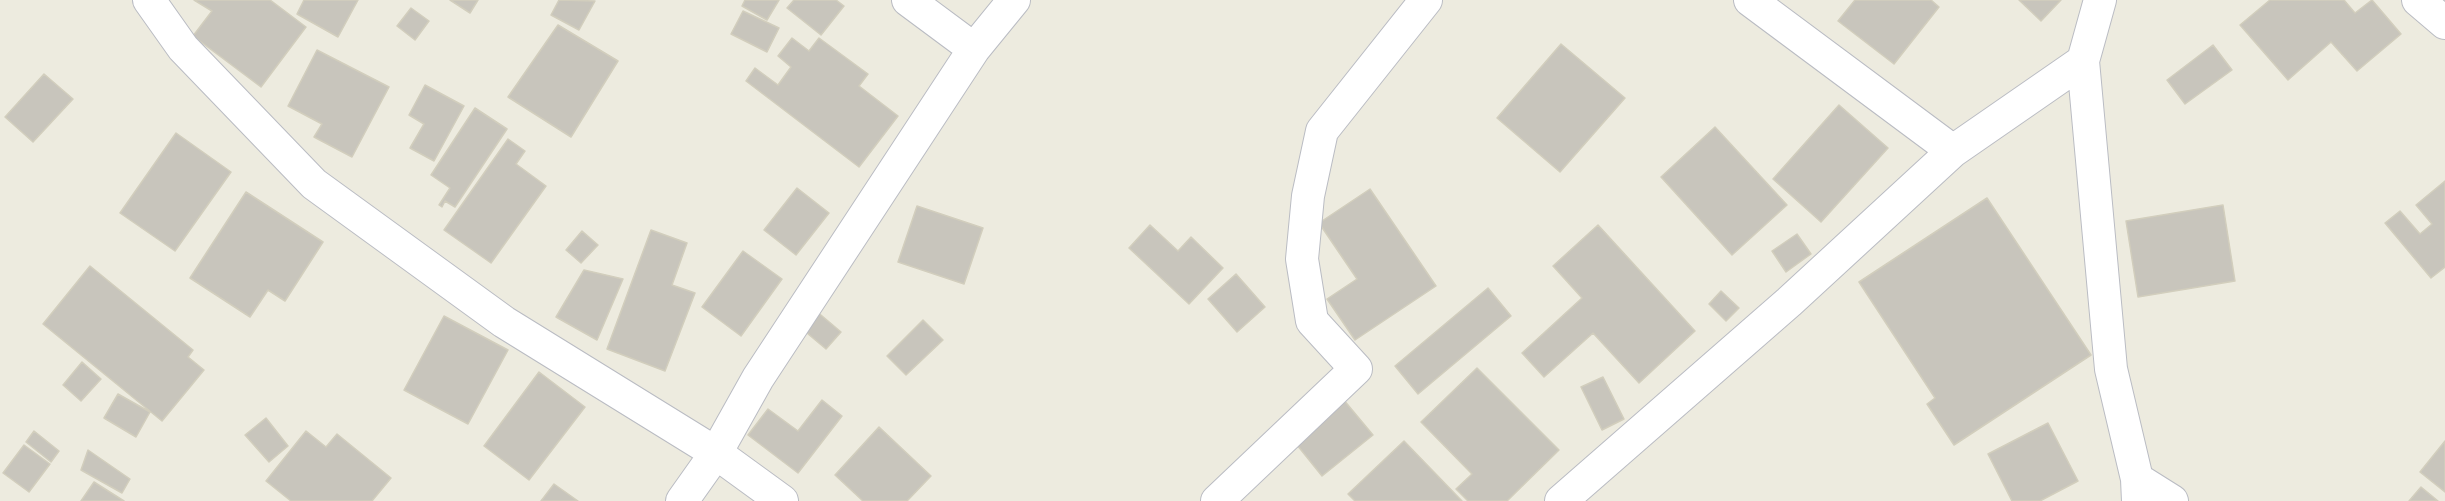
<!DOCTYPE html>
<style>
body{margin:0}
canvas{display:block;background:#edebdf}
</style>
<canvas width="2445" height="501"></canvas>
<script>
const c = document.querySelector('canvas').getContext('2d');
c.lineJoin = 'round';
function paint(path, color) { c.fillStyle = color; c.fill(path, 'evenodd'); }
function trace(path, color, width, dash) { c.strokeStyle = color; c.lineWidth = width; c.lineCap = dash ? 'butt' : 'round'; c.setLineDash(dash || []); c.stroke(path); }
const building = new Path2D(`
 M194,0H270L306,27L261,87L193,36L212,11Z
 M304,0H358L338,37L297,14Z
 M450,0H478L470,13Z
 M559,0L595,1L579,30L551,15Z
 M745,0H779L767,20L742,6Z
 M794,0H836L844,6L821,35L787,8Z
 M1855,0H1931L1939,7L1894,64L1838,21Z
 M2019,0H2061L2041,21Z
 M2270,0H2344L2355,13L2372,0L2401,34L2357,71L2331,42L2288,80L2240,25Z
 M411,8L429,21L415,40L397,26Z
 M743,11L779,28L767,52L731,34Z
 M558,25L618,61L571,137L508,97Z
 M792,38L809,51L819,38L868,74L859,86L898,116L859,167L746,81L755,68L778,85L791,67L778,56Z
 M1561,44L1625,98L1560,172L1497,118Z
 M2213,45L2232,70L2185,104L2167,80Z
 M317,50L389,87L352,157L314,137L322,124L288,106Z
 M44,74L73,99L33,142L5,117Z
 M425,85L464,106L434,161L410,148L424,124L409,115Z
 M1839,105L1888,148L1821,222L1773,179Z
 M475,108L507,129L455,207L445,201L442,207L439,205L450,188L431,175Z
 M1715,127L1787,205L1732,255L1661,177Z
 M176,133L231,172L175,251L120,213Z
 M508,139L525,151L516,164L546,186L491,263L444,230Z
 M2445,181V267L2431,278L2385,223L2400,211L2420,234L2432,224L2416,205Z
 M797,188L829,213L796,255L764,230Z
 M1370,189L1436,286L1355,340L1327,299L1357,279L1319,223Z
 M246,192L323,242L285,301L268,290L250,317L190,278Z
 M1987,198L2091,355L1954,445L1927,404L1935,398L1859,282Z
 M2223,205L2235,281L2138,297L2126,221Z
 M917,206L983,228L964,284L898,262Z
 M1150,225L1178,251L1191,237L1223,268L1189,304L1129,248Z
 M1598,225L1695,331L1639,383L1593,333L1544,377L1522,353L1582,298L1553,266Z
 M651,230L687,243L672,285L695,293L665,371L607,349Z
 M582,231L598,245L581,263L566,250Z
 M1797,234L1811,254L1786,272L1772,251Z
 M743,251L782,279L741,336L702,307Z
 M90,266L193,350L188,357L204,370L162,421L43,324Z
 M584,270L623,279L597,340L556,317Z
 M1236,274L1265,307L1237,332L1208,299Z
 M1488,288L1511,316L1418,394L1395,366Z
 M1721,291L1739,308L1726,321L1709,304Z
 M815,310L841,332L826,349L801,328Z
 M444,316L508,350L468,424L404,390Z
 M923,320L943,340L906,375L887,356Z
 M82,362L101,379L81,401L63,385Z
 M1477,368L1559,450L1507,501H1468L1456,489L1472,474L1421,422Z
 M539,372L585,407L529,480L484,446Z
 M1603,377L1624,419L1602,430L1581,387Z
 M118,394L150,412L136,437L104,418Z
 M1343,399L1373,435L1322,476L1293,440Z
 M822,400L842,416L798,473L748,435L768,409L798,431Z
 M266,418L288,446L269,462L245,435Z
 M2048,423L2078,481L2040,501H2012L1988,454Z
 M879,427L931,476L907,501H863L835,475Z
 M34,431L59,451L51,462L26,442Z
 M306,431L326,447L337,434L391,478L372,501H291L266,481Z
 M1404,441L1462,501H1355L1348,494Z
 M2445,441V492L2420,472Z
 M24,445L50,464L29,492L3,473Z
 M88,450L130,479L122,493L81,470Z
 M94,482L124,501H81Z
 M554,484L578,501H541Z
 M2421,487L2438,501H2409Z`);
const minor = new Path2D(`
 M149,0L183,48L314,184L504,322L716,453L782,501
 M908,0L974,49
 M1750,0L1953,151
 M2100,0L2083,61L2111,369L2137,479L2138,501
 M2418,0L2445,23
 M2137,479L2172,501
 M682,501L716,453L758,378L974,49L1014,0
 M1217,501L1356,369L1312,321L1302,259L1308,196L1322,131L1426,0
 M1561,501L1789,302L1953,151L2083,61`);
paint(building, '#c8c5bc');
trace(building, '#d2cebd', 1.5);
trace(minor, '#babcc3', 34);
trace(minor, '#fff', 32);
</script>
